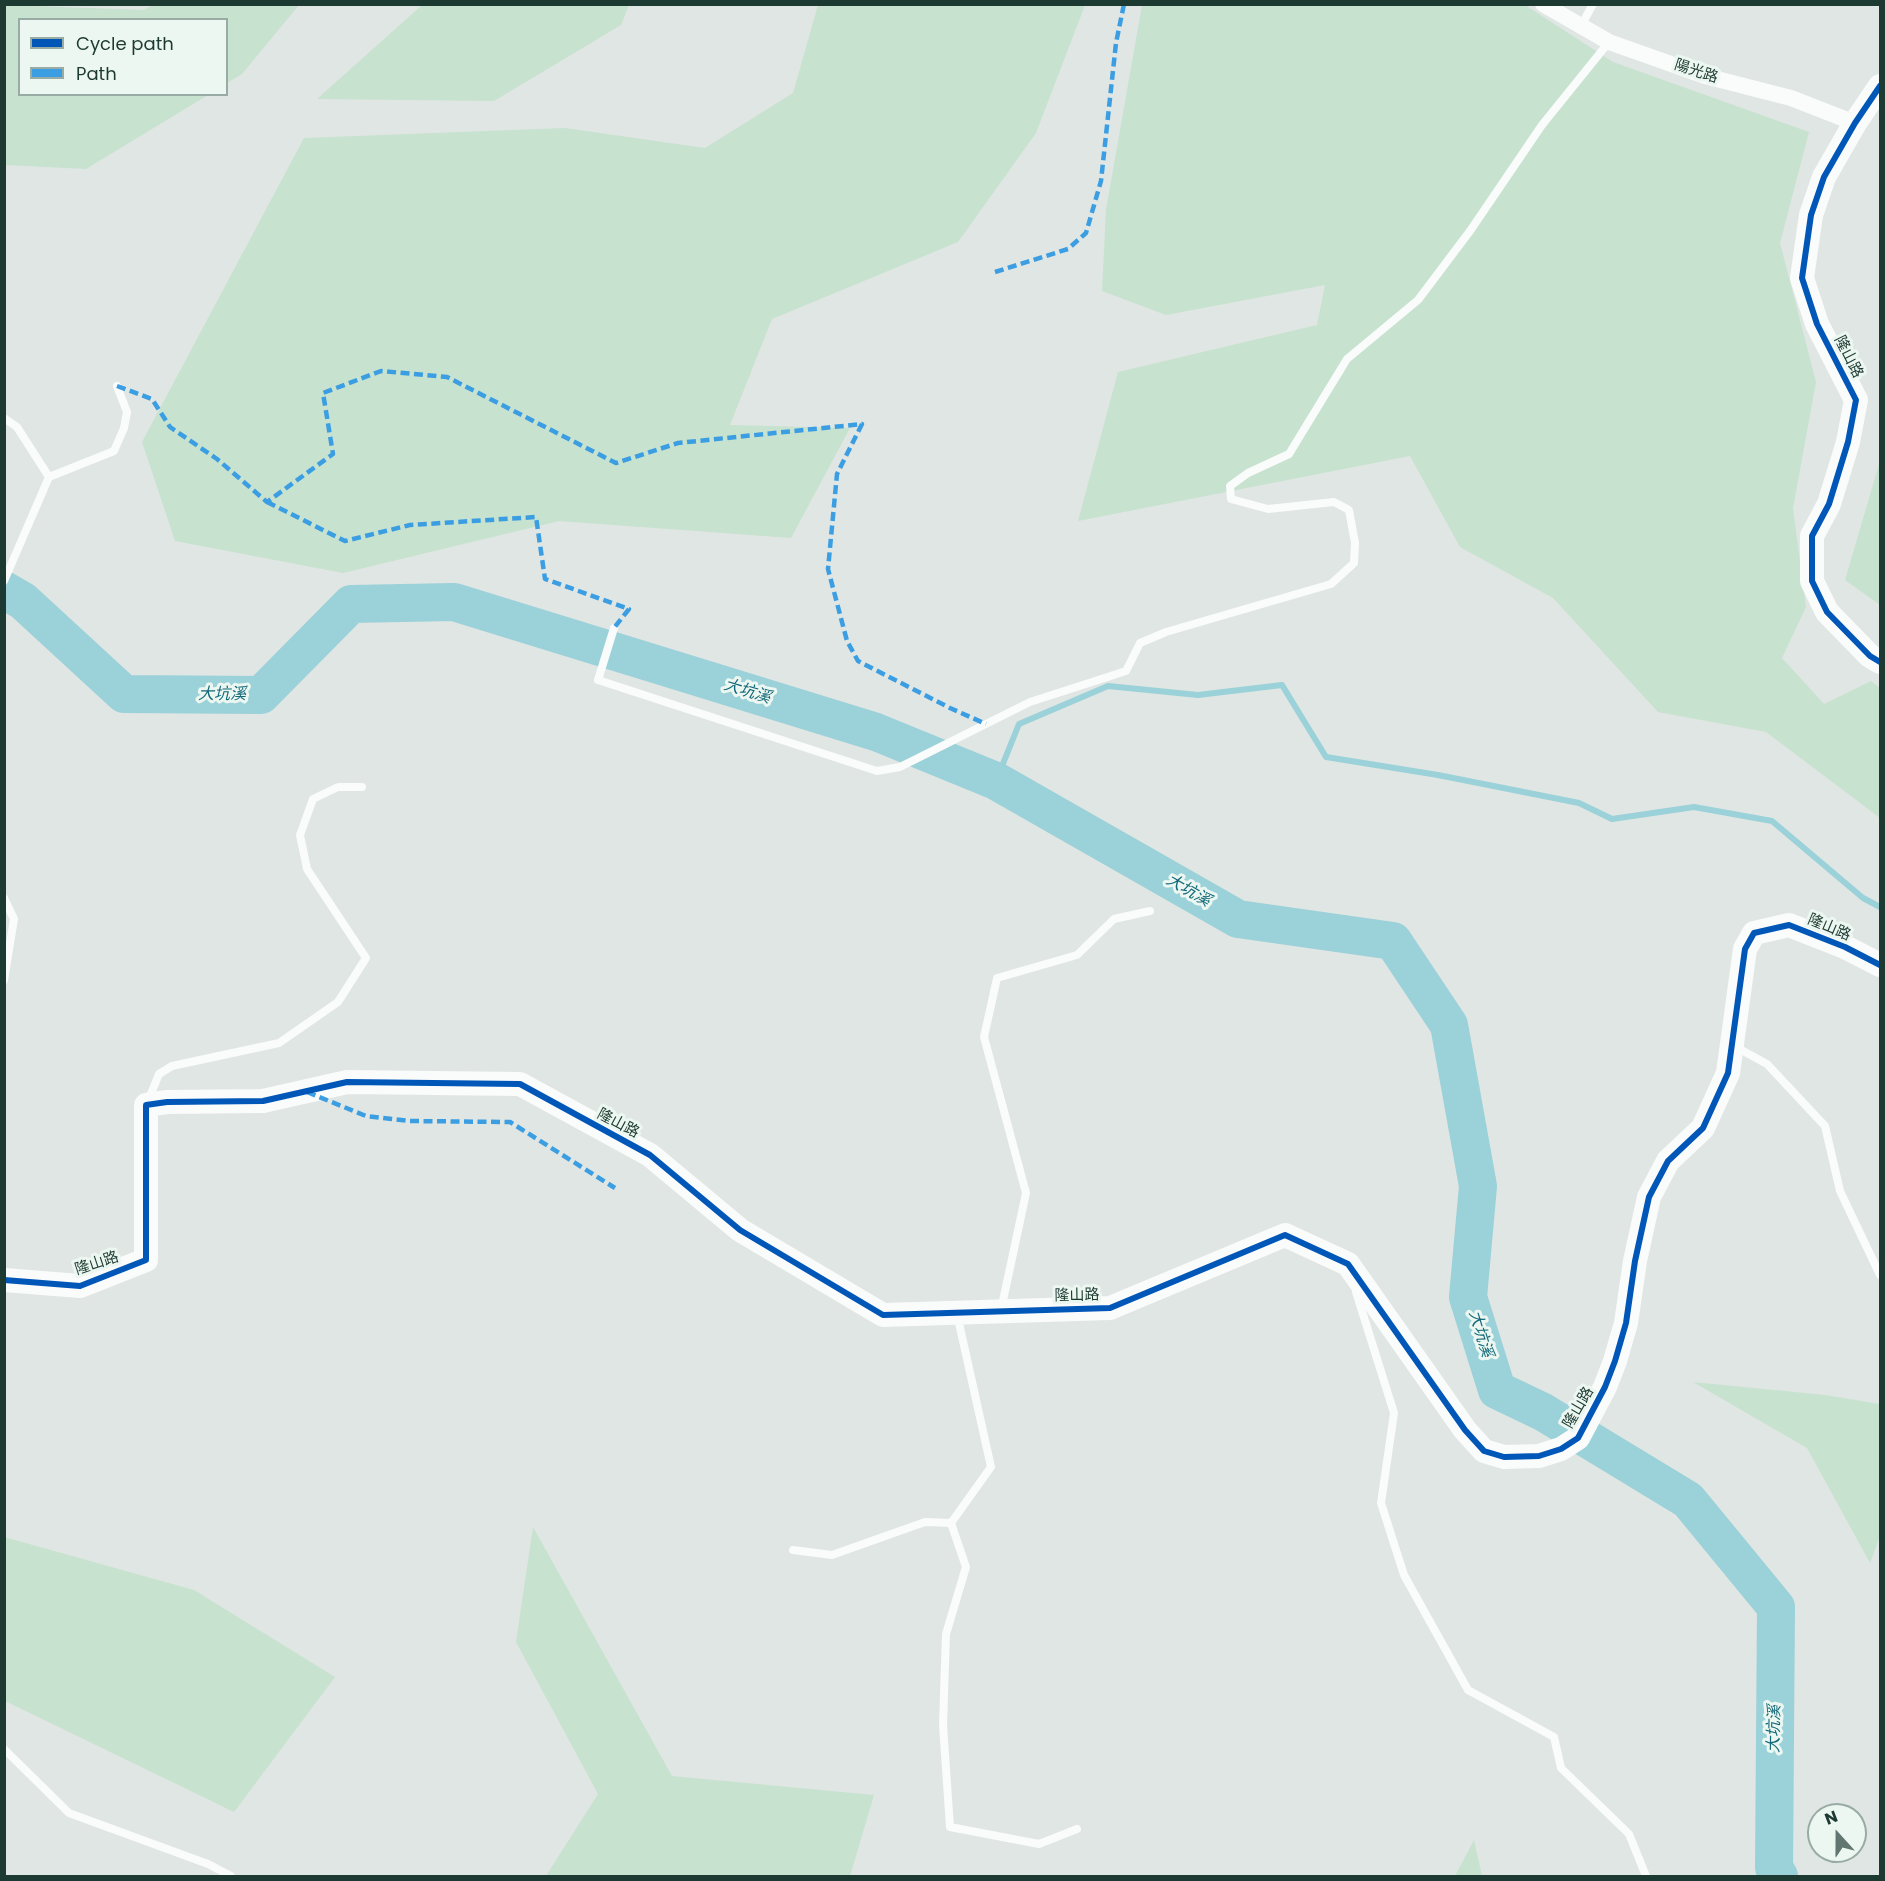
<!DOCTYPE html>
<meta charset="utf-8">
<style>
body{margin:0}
#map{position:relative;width:1885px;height:1881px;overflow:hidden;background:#e0e6e3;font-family:Poppins,sans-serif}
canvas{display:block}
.frame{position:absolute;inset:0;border:6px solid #1d3a32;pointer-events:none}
.legend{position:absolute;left:18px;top:18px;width:210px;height:78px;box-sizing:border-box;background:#ecf7f1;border:2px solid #99aba5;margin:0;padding:8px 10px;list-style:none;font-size:18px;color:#1d3a32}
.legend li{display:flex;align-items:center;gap:12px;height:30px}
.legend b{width:30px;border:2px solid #99aba5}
.north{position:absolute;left:1807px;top:1803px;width:60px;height:60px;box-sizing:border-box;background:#ecf7f1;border:2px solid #99aba5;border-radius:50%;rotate:339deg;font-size:16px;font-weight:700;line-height:24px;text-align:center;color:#1d3a32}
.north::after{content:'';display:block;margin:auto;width:21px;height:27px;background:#617670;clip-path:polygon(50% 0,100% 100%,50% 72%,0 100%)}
</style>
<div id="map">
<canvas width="1885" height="1881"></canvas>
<div class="frame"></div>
<ul class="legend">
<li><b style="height:8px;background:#0057b8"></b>Cycle path</li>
<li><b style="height:8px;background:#3c9ee2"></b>Path</li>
</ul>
<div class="north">N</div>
</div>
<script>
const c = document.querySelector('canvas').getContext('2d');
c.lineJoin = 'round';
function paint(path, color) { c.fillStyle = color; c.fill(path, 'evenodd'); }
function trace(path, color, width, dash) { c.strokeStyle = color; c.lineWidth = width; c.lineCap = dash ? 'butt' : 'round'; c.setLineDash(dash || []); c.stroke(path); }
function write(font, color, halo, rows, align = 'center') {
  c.font = font + ' Poppins,"Noto Sans TC",sans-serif'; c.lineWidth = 6; c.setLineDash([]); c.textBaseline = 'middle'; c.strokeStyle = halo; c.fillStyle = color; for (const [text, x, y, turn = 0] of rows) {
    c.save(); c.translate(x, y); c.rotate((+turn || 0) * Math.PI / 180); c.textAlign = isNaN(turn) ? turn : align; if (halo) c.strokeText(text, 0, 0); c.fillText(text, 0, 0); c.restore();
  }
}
const green = new Path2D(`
 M153,5H299L242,74L227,83L226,20H20V94L208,95L86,169L5,165V5L144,10Z
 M422,5V4L629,5L621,25L494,101L317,99Z
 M818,5H1085L1036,133L958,242L772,319L730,425L850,428L791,538L559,521L343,573L175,541L142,442L304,138L565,128L705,148L793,93Z
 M1142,5H1525L1613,62L1809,132L1780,243L1816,382L1793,508L1806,607L1782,658L1824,704L1871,681L1880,688V818L1766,732L1658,712L1553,598L1460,547L1410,456L1078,521L1118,372L1317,325L1325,285L1166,315L1102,291L1106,210Z
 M1880,461V605L1845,580Z
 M1693,1382L1825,1395L1880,1404V1536L1870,1563L1807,1448Z
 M533,1527L672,1776L874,1795L850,1876H546L598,1794L516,1642Z
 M4,1537L194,1590L335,1677L234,1812L5,1701Z
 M1474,1840L1482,1876H1455Z`);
const stream = new Path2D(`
 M996,781L1019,724L1108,686L1198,695L1282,685L1326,757L1438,775L1579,803L1612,819L1694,807L1772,821L1863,898L1880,907`);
const river = new Path2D(`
 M4,590L23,601L124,694L261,695L351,604L454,602L876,732L996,781L1238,919L1393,941L1449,1025L1478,1186L1468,1297L1497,1390L1543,1412L1688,1500L1776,1607L1774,1868L1779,1876`);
const lane = new Path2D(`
 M1581,26L1593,4
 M4,418L17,427L49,477L4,581
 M49,477L114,451L124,428L127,412L117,386
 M614,628L598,680L877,771L900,767L1030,702L1126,671L1140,643L1166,632L1331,584L1354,563L1355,543L1349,510L1334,502L1268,509L1231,499L1230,486L1248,473L1289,454L1347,359L1418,300L1470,231L1542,125L1609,42
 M4,898L14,919L4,980
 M1734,1046L1767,1064L1825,1126L1840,1191L1880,1275
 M148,1101L159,1074L172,1066L279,1043L338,1002L366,958L307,869L300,835L313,799L338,787H362
 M1356,1292L1394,1413L1381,1503L1404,1575L1468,1690L1554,1737L1561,1768L1629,1834L1646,1876
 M1001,1310L1026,1193L984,1037L997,978L1077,955L1114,919L1150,911
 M957,1314L991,1467L951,1523L966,1567L946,1634L943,1725L950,1827L1039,1844L1077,1829
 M793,1550L832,1555L925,1522L951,1523
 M4,1749L69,1813L208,1864L231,1876`);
const street = new Path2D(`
 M1543,4L1609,42L1705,76L1791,98L1855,123`);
const secondary = new Path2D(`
 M1880,86L1855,123L1824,177L1811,215L1802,278L1817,324L1856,400L1848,442L1829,504L1812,536V581L1827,612L1870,656L1880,662
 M4,1280L80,1286L146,1260V1105L167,1102L263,1101L347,1082L520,1084L650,1155L740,1230L883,1315L1110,1308L1285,1235L1348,1264L1465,1430L1484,1451L1504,1457L1539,1456L1561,1449L1578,1438L1605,1387L1615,1361L1626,1323L1635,1261L1649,1197L1668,1161L1703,1128L1728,1073L1745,949L1754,933L1789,925L1845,947L1880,965`);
const quiet = new Path2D(`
 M995,272L1068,249L1086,233L1101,181L1116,43L1124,4
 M117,386L152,399L170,427L217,459L267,502L333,454L323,393L381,371L447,377L616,463L678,443L862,424L837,474L828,569L847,641L858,661L950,708L986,724
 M267,502L345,541L410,525L536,517L545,579L629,609L614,628
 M307,1092L366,1116L410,1121L510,1122L615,1188`);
const cycleway = new Path2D(`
 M1880,86L1855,123L1824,177L1811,215L1802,278L1817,324L1856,400L1848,442L1829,504L1812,536V581L1827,612L1870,656L1880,662
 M4,1280L80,1286L146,1260V1105L167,1102L263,1101L347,1082L520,1084L650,1155L740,1230L883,1315L1110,1308L1285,1235L1348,1264L1465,1430L1484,1451L1504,1457L1539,1456L1561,1449L1578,1438L1605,1387L1615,1361L1626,1323L1635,1261L1649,1197L1668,1161L1703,1128L1728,1073L1745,949L1754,933L1789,925L1845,947L1880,965`);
const streetNames = [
 ["陽光路",1696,72,18],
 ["隆山路",1848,357,63],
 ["隆山路",1829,928,23],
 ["隆山路",618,1124,28],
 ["隆山路",97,1264,-18],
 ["隆山路",1077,1296,-1],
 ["隆山路",1579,1408,-60]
];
const waterNames = [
 ["大坑溪",747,692,17],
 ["大坑溪",222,695],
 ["大坑溪",1188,891,30],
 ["大坑溪",1480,1334,73],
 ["大坑溪",1775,1729,-89]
];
paint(green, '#c7e2cf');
trace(stream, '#9bd1d9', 6);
trace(river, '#9bd1d9', 38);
trace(lane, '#fafbfb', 8);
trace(street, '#fafbfb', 16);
trace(secondary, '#fafbfb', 24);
trace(quiet, '#3c9ee2', 4.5, [9, 4.5]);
trace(cycleway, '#0057b8', 6);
write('15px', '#1d3a32', '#ecf7f1', streetNames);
write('italic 16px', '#13697a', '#ecf7f1', waterNames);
</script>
